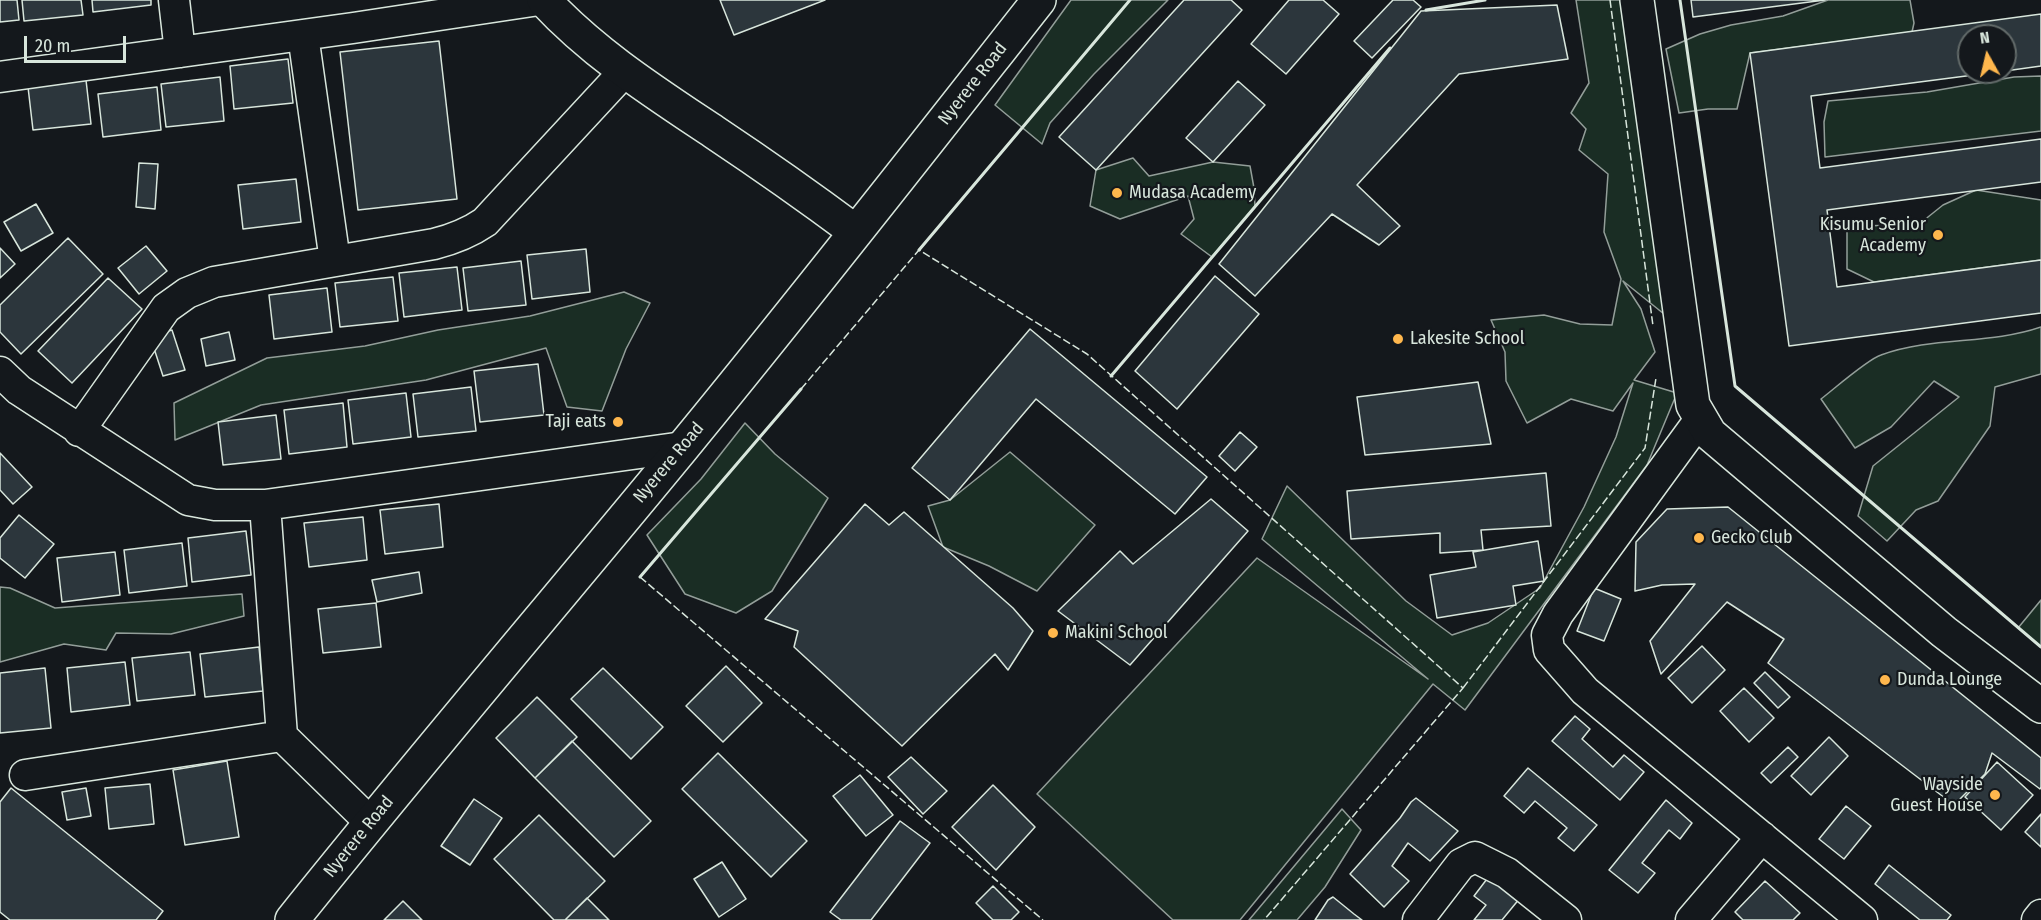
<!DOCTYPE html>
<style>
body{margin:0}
#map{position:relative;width:2041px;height:920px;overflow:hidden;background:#14181c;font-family:"Fira Sans Condensed",sans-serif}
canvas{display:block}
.north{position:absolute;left:1957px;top:24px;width:60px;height:60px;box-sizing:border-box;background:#14181c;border:2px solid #626a69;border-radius:50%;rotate:352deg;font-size:16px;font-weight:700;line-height:24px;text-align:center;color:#d8e6dc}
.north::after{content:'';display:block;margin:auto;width:21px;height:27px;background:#ffb74d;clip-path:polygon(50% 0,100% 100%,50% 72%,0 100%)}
.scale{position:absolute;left:24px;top:36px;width:102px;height:27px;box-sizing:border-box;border:3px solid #d8e6dc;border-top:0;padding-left:8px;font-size:18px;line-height:21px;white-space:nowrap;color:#d8e6dc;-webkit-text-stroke:4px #14181c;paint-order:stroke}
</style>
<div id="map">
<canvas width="2041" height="920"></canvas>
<div class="north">N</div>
<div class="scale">20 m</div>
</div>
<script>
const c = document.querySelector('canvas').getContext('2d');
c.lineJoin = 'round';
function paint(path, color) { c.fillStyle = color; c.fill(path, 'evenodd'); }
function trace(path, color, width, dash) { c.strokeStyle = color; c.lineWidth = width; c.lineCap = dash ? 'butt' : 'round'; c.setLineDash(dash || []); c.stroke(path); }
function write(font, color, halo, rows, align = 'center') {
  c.font = font + ' "Fira Sans Condensed",sans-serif'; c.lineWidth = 4.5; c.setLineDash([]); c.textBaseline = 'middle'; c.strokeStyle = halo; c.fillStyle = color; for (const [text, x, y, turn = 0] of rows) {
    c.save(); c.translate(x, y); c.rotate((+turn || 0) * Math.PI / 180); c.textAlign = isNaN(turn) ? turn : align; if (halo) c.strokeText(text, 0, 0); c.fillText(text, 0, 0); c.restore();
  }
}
const green = new Path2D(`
 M1071,0H1168L1094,74L1050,123L1042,144L995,105Z
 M1576,0H1620L1664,314L1623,281L1641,309L1655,352L1634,380L1677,393L1647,465L1465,710L1433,684L1240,920H1173L1037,794L1257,558L1428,679L1262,539L1287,486L1406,601L1452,635L1488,623L1540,588L1584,507L1616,437L1633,383L1613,411L1571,399L1527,423L1506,381L1505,352L1491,320L1544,315L1580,324L1612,325L1621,279L1604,232L1608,174L1579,150L1586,129L1571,113L1589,83Z
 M1828,0H1910L1914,23L1912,32L1750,53L1737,109H1708L1679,113L1666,49L1700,34L1731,25L1783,16Z
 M2041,76V131L1825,157L1824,122L1828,101L1927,92L2014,77Z
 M1133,158L1149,176L1213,162L1250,166L1254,188L1255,207L1212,257L1181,234L1194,219L1188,196L1120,219L1090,206L1096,170Z
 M1976,190L2041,200V260L1874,282L1847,269V226L1918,225L1943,205Z
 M624,292L650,303L626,349L602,411L567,407L546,348L426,380L261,405L175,440L174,403L267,358L365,346L438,330L530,316Z
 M2041,327V374L1995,387L1990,426L1938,501L1916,510L1887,541L1858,516L1873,466L1959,397L1934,381L1891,427L1855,448L1821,399C1834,389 1868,359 1881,355C1933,336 1989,345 2041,327Z
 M745,423L775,454L828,498L772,591L736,613L685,594L647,535L701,479Z
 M1010,452L1095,525L1037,591L989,566L943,547L928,506L950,500Z
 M0,587L10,588L55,608L242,594L244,616L171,634L116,633L106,650L64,644L0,662Z
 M2041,600V647L2018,628Z
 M1342,809L1361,830L1325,887L1297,920H1249Z`);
const building = new Path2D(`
 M0,0H17L19,20L0,22Z
 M22,0H81L83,15L24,21Z
 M92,0H151V5L93,12Z
 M720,0H825L734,35Z
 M1184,0H1231L1242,10L1096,170L1059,137Z
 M1289,0H1323L1339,14L1286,74L1251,44Z
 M1393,0H1413L1421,7L1372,58L1354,41Z
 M1691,0H1825L1693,17Z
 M1557,5L1568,59L1459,74L1357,185L1400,226L1379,245L1332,214L1255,296L1219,264L1421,11Z
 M2041,14V66L2005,71V36H1969V72H1997L1811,96L1820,168L2041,139V182L1827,210L1837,287L2041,260V313L1789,346L1750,53Z
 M439,41L457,199L358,210L340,52Z
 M288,59L293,103L234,109L230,66Z
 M220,77L224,121L166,127L161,84Z
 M86,80L91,124L33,130L28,87Z
 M1238,81L1265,105L1213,162L1186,138Z
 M157,87L161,130L103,137L98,94Z
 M139,163L158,164L155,209L136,207Z
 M296,179L301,222L243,229L238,185Z
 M36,204L53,233L21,251L4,222Z
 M68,238L103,274L21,354L0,332V305Z
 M146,246L167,271L139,294L118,268Z
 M0,248L15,264L0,278Z
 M586,249L590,292L532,299L527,255Z
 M521,261L526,305L468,311L463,268Z
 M457,267L462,310L404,317L399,273Z
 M1215,276L1259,314L1177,409L1135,371Z
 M393,277L398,321L340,327L335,283Z
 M108,278L142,309L72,383L38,351Z
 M327,288L332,332L274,339L269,295Z
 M1030,329L1207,477L1175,514L1036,399L950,500L912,468Z
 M172,330L185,370L163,376L150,336Z
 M229,332L235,360L206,366L201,339Z
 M538,364L544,415L480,422L474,371Z
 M1478,382L1491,444L1365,455L1357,397Z
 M471,387L476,431L418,437L413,394Z
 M406,393L411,437L353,444L348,400Z
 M343,403L347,447L289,454L284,410Z
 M276,415L281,459L223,465L218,422Z
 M1240,432L1257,447L1235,471L1219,456Z
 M0,453L32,487L13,504L0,490Z
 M1546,473L1551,526L1481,530L1483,550L1440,553V533L1351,539L1347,491Z
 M1211,499L1248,531L1130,665L1058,611L1120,551L1133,564Z
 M439,504L443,547L385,554L380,510Z
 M865,504L889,525L904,512L1013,608L1033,631L1008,670L995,654L902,746L794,647L798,631L765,619Z
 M1728,507L2041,758V787L2040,789L1992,753L1985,774L1954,805L1768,663L1784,639L1727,602L1661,674L1650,641L1695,584L1662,585L1635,591L1636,542L1667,509Z
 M19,515L54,544L25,578L0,558V538Z
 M363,517L367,560L309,567L304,523Z
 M246,531L251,575L192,582L188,538Z
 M1538,541L1544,581L1513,586L1516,605L1437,618L1430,575L1476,567L1473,552Z
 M182,543L187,586L129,593L124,550Z
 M115,552L120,595L62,602L57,558Z
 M419,572L422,593L377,602L372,580Z
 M1594,588L1621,599L1604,641L1577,631Z
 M376,603L381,647L323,653L318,609Z
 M1702,646L1725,670L1692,703L1668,678Z
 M259,647L263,691L205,697L200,654Z
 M190,652L195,695L137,701L132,658Z
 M125,662L130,705L71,712L67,668Z
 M726,666L762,703L723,742L686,706Z
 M45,668L51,728L0,733V673Z
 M603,668L663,727L631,759L571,699Z
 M1765,672L1790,697L1778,708L1754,683Z
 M1744,688L1774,718L1749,742L1720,711Z
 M537,697L577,737L535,778L496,738Z
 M1575,716L1590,729L1582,739L1613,767L1624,755L1644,772L1620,800L1552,741Z
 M1829,737L1848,756L1811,795L1791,776Z
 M572,741L651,821L614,857L535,778Z
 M1788,747L1798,757L1771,783L1761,773Z
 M718,753L807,841L771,877L682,789Z
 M911,757L947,791L923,814L888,777Z
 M227,761L239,837L185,845L173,770Z
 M1997,762L2033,795L2001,830L1965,797Z
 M1528,768L1597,825L1574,851L1558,838L1567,828L1535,801L1524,813L1504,796Z
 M860,775L893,815L866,836L833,796Z
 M150,784L154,824L109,829L105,788Z
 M993,785L1035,827L996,870L952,827Z
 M11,788L163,911L156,920H10L0,912V802Z
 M86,788L91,816L67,820L62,792Z
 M1416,798L1458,831L1430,861L1408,843L1392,866L1409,881L1384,907L1350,874L1400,818L1411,802Z
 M474,799L502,818L470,865L441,846Z
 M1666,800L1692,823L1680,839L1669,830L1642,863L1655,873L1638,893L1609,870Z
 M1846,806L1871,826L1844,859L1819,839Z
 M2041,814V847L2025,832Z
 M539,815L605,881L565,920H554L494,859Z
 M900,821L930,843L871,920H841L830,912Z
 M722,862L746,899L719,917L694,879Z
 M1889,865L1951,915L1947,920H1920L1875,884Z
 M1490,875L1520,898L1502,920H1474L1486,905L1474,896Z
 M1765,881L1800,913L1793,920H1743L1735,912Z
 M993,886L1019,912L1011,920H993L976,903Z
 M1333,897L1354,914L1362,920H1315L1328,900Z
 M587,898L609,920H565Z
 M403,901L422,920H384Z`);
const street = new Path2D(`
 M174,0L180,52
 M303,35L335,261
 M0,77L353,28L539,0
 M0,372L19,390L188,500L215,505H265L683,447
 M1701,418L1558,614L1547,635L1549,650L1585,691L1862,920
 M79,431L166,308L187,293L214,282L434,244C454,239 469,233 485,222L624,72
 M265,505L282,736L370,822
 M25,775L282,736
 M1418,920L1461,864L1475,857L1507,873L1566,920
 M1691,920L1762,837
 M2037,920L2041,915`);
const secondary = new Path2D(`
 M544,0C593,53 654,92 714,132C762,164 809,197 856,232
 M1637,0L1693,405L1710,434L1944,632L2041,706
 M292,920C420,760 553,605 683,447C804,300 921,150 1039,0`);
const fence = new Path2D(`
 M1610,0L1653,326
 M801,389L919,250L1087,354L1463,688L1264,920
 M640,577L1043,920
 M1463,688L1645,448L1656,378`);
const wall = new Path2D(`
 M1680,0L1735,386L2041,647
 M1426,10L1485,0
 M919,250L1130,0
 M1111,376L1390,48
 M640,577L801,389`);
const markers = [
 [1117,193,6,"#ffb74d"],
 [1938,235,6,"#ffb74d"],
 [1398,339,6,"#ffb74d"],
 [618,422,6,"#ffb74d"],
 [1699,538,6,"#ffb74d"],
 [1053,633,6,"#ffb74d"],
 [1885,680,6,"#ffb74d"],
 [1995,795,6,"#ffb74d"]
];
const streetNames = [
 ["Nyerere Road",973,84,-52],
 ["Nyerere Road",669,463,-50],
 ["Nyerere Road",359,837,-51]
];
const poiNames = [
 ["Mudasa Academy",1129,193],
 ["Kisumu Senior",1926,225,"right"],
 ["Academy",1926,246,"right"],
 ["Lakesite School",1410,339],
 ["Taji eats",606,422,"right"],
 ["Gecko Club",1711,538],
 ["Makini School",1065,633],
 ["Dunda Lounge",1897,680],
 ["Wayside",1983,785,"right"],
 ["Guest House",1983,806,"right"]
];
paint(green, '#1a2d24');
trace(green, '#939e99', 1.5);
paint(building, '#2c363c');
trace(building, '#d8e6dc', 1.5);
trace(street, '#d8e6dc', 33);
trace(secondary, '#d8e6dc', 36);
trace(street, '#14181c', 30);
trace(secondary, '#14181c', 33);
trace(fence, '#d8e6dc', 1.5, [8, 3]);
trace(wall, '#d8e6dc', 3);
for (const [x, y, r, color] of markers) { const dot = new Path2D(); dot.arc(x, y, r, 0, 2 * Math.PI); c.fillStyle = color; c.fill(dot); trace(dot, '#14181c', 2); }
write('18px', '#d8e6dc', '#14181c', streetNames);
write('18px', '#d8e6dc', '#14181c', poiNames, 'left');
</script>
